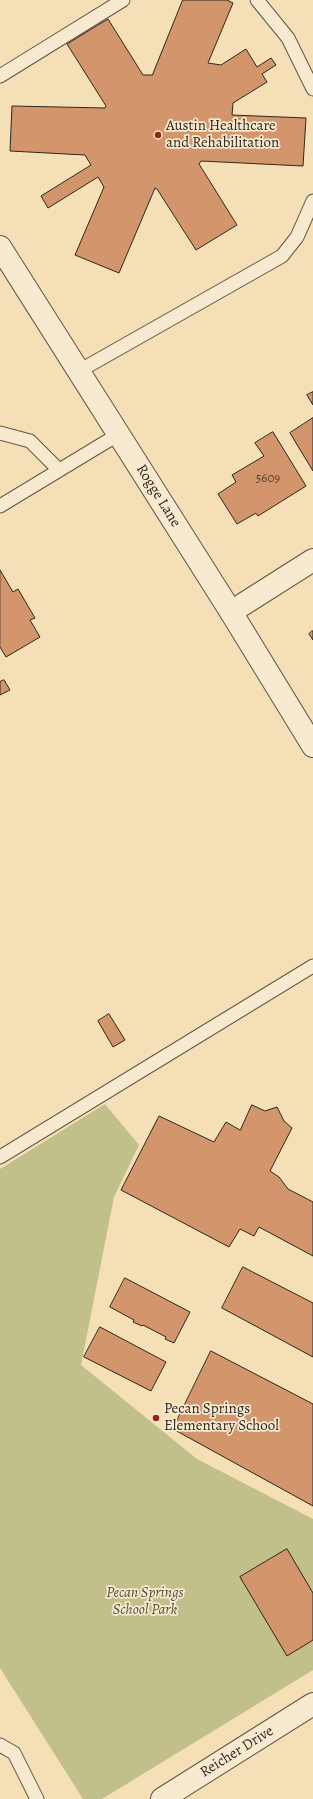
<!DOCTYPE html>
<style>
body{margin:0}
canvas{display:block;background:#f5dfb6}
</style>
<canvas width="313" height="1799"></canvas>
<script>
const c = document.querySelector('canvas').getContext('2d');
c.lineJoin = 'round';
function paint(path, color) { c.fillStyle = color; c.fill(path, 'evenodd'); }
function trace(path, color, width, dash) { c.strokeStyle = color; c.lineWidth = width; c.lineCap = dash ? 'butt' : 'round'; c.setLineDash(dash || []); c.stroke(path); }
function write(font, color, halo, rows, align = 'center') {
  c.font = font + ' Alegreya,serif'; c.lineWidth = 3.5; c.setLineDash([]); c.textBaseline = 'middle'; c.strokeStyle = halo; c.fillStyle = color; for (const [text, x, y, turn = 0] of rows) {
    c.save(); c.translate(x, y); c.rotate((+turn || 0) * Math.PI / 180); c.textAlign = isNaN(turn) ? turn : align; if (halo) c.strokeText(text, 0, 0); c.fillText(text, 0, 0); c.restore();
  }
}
const green = new Path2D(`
 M105,1104L139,1145L114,1197L81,1365L197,1459L313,1519V1670L102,1799H83L0,1668V1169Z`);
const building = new Path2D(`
 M183,0H227L233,3L208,63L221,65L246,49L257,67L271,58L276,65L262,74L267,82L233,103L232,115L306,118L303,166L201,161L199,164L237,225L196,250L157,189L155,188L119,273L75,255L104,187L98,177L48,208L41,196L91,165L85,155L10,151L12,106L105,108L106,106L67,44L108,19L143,75H152Z
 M313,392V405L307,395Z
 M313,418V471L290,433Z
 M273,432L306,486L258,516L256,513L237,524L218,494L236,482L232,475L264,456L255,443Z
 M0,570L13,592L18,589L35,618L30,620L40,637L6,657L0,647Z
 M312,631H313V640L309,634Z
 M4,680L10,690L0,695V682Z
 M109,1014L125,1040L113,1047L98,1021Z
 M252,1105L265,1111L277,1107L284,1121L292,1128L270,1171L279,1177L288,1189L313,1202V1256L259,1227L254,1236L240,1229L229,1247L121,1190L159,1116L214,1142L226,1122L240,1130Z
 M243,1267L313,1303V1357L222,1308Z
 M125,1278L190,1312L174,1343L165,1339L166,1337L143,1325L142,1326L133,1322L134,1320L110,1307Z
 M100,1327L166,1362L151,1391L84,1357Z
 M211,1351L313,1404V1506L173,1429Z
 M287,1549L313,1593V1640L287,1656L240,1577Z`);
const service = new Path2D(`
 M257,0L288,38L313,89
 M0,76L123,0
 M79,371L282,256L297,237L313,201
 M0,433L30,441L59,470
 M0,506L119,434
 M0,1157L313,966
 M0,1745L14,1753L37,1799`);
const minor = new Path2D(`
 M231,612L313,560
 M162,1799L313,1704`);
const tertiary = new Path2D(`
 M0,247L231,612L313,746`);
const markers = [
 [158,135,4,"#8f2418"],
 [156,1418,4,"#8f2418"]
];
const numberNames = [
 ["5609",268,479]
];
const poiNames = [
 ["Austin Healthcare",166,126],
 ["and Rehabilitation",166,143],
 ["Pecan Springs",164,1409],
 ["Elementary School",164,1426]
];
const streetNames = [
 ["Rogge Lane",158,496,58],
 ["Reicher Drive",237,1752,-32]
];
const parkNames = [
 ["Pecan Springs",145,1593],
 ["School Park",145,1610]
];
paint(green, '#c1c08b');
paint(building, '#d3956c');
trace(building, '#2f261d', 1);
trace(service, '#605443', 15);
trace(minor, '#605443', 24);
trace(tertiary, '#605443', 24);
trace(service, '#f8ead0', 13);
trace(minor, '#f8ead0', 22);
trace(tertiary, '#f8ead0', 22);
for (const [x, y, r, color] of markers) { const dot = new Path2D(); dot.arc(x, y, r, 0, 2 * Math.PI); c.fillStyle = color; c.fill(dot); trace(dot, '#f8ead0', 1.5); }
write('13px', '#584231', null, numberNames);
write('15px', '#2f261d', '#f8ead0', poiNames, 'left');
write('15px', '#2f261d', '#f8ead0', streetNames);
write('italic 15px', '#544c38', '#f8ead0', parkNames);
</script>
